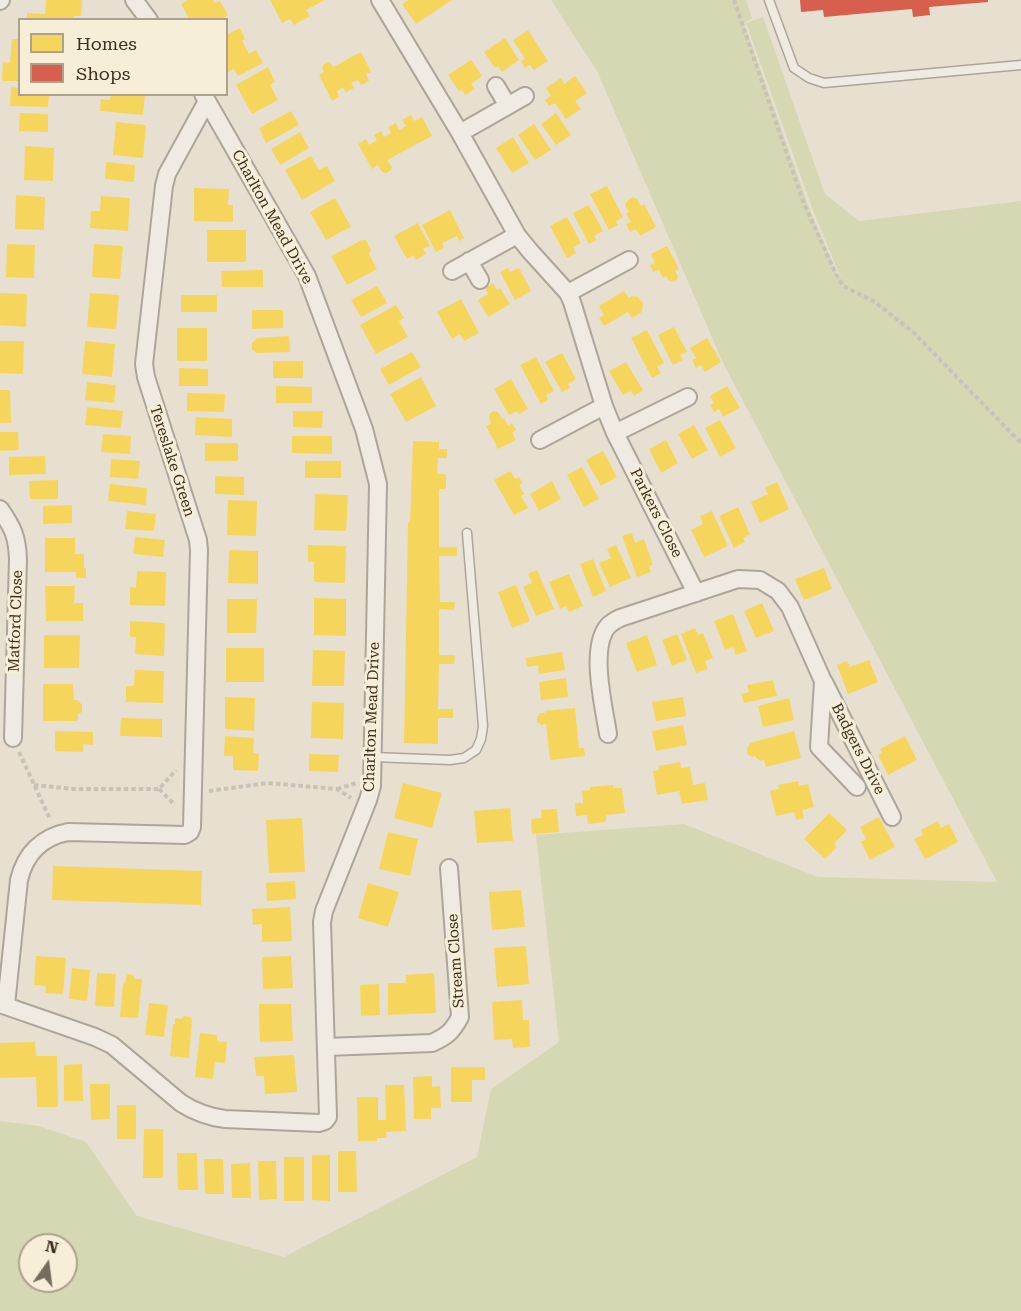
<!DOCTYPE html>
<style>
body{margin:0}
#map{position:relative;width:1021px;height:1311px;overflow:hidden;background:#e7e0d1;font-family:"Roboto Serif",serif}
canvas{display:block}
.legend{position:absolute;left:18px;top:18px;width:210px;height:78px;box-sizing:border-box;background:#f7eed8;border:2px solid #ada18e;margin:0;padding:8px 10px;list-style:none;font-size:18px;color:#3d2e20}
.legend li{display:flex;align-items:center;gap:12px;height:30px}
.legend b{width:30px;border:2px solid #ada18e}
.north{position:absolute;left:18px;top:1233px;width:60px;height:60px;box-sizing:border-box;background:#f7eed8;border:2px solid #ada18e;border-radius:50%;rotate:14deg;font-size:16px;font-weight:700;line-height:24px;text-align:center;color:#3d2e20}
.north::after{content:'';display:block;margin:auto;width:21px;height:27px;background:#786c5e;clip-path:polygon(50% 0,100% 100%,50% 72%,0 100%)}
</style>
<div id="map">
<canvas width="1021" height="1311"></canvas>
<ul class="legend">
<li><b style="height:16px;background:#f6d55c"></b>Homes</li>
<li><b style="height:16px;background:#d6604d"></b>Shops</li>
</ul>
<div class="north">N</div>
</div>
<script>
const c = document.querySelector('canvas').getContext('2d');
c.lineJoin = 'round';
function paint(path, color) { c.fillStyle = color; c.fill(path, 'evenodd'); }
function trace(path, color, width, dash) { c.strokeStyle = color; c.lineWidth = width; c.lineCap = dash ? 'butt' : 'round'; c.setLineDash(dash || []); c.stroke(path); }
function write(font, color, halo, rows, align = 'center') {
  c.font = font + ' "Roboto Serif",serif'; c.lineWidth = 6; c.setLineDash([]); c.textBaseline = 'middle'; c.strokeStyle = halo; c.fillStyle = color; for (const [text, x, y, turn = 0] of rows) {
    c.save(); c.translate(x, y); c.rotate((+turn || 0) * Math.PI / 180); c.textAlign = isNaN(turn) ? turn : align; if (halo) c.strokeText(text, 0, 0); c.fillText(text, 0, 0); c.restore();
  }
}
const green = new Path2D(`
 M551,0H746L752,18L744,23L810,210L839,278L840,276L814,213L746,23L763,17L825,194L859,221L1021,201V1311H0V1121L39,1126L86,1142L137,1216L284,1257L477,1157L491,1089L559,1042L536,835L684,824L818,877L997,882L724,365L597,71ZM30,1245H66V1281H30Z`);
const homes = new Path2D(`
 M46,0H82L81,16H74V20H27V13L45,14Z
 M188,0H213L215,3L220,1L228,15L221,20H190L181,4Z
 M270,0H325L306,10L310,16L294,25L290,19L282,23Z
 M408,0H452L416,24L402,4Z
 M240,28L245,39L242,41L249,54L256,50L263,63L238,76L234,69L226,73V35Z
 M528,30L548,61L534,70L530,65L525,68L521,61L525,59L513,40Z
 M505,38L519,60L502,72L498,66L495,68L484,52Z
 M12,39H20V81H2L3,62L10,63Z
 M361,52L371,72L366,74L369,81L361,85L358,80L351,83L354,88L346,92L343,88L337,91L339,97L332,101L319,75L324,72L322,68L323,65L328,62L331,63L333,67Z
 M471,60L482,76L471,84L475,89L465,95L462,90L459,91L448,75Z
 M268,67L275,82L270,85L278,100L252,114L236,85Z
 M575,76L587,93L575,101L581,109L566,119L555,103L549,106L545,100L551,96L546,88L561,78L564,84Z
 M11,87L20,88V94H49L48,107L10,106Z
 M111,94H145L143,115L100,111L101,99L110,100Z
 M291,111L299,125L266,143L259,128Z
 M20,113L48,114V132L19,131Z
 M556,113L571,135L556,145L541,124Z
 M411,115L414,121L422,117L432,136L387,160L392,167L391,170L386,173L382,172L378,165L372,169L358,144L366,139L369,145L377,140L374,135L381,131L384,137L391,133L388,127L396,123L399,130L406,126L402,120Z
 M116,122L146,125L143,158L113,155Z
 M534,124L551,150L535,160L518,135Z
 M300,132L309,148L280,165L271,149Z
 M513,137L529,163L512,173L496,148Z
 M25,146L54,148L53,181L24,180Z
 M311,156L319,170L327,166L335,181L302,200L285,170Z
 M106,162L135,165L134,182L105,179Z
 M607,186L623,217L616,221L618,225L609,230L590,194Z
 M194,188L229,189L228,205H233V222L194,221Z
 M16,195L45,197L44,230L15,229Z
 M101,196L130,198L128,231L90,228L91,211H100Z
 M632,197L637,199L641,206L644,204L656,227L640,236L636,229L630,232L626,224L631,222L626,214L629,212L625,206L627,201Z
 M335,198L351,227L326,240L310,212Z
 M589,205L603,231L594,236L597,240L589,244L573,213Z
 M450,210L464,238L459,241L457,236L442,243L444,248L436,252L422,225Z
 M567,217L581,243L573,247L576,253L567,258L550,226Z
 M418,223L430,246L423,249L426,254L416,260L413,255L407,259L394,236Z
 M207,230H246V262H207Z
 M362,240H366L371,250L369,254L377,269L347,285L331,256Z
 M7,244L35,245L34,278L6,277Z
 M94,244L123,246L120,279L92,277Z
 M667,246L679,269L675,271L678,277L676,281L673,282L669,281L666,276L663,278L659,270L653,272L650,265L655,263L651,254Z
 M508,268L510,272L519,268L531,291L515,300L500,272Z
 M263,270V287H222L221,271Z
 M493,283L497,290L500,288L510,304L488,317L478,300L488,294L485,288Z
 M377,286L387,303L361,317L351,300Z
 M624,291L629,298L632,296L638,297L643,303L642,312L632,318L628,312L604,326L599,318L604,315L599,306Z
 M0,293L27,294L26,327L0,325Z
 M90,293L119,295L116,329L87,327Z
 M181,295H217V312H181Z
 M461,299L479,333L464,341L460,334L452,339L437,312Z
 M396,305L404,318L399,321L408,337L376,354L360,325Z
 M252,310H283V328L252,329Z
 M674,327L687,352L680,355L683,360L673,365L658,335Z
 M177,328H207V361H177Z
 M647,330L664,363L657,367L661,373L652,378L631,338Z
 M289,336L290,352L257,353L252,350V343L257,338Z
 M707,338L721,362L705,372L701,365L696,368L692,360L696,358L690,348Z
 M0,341H24L23,374L0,373Z
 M85,341L115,344L112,377L82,374Z
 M412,352L421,367L389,385L380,369Z
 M562,353L576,379L568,384L570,388L562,392L545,362Z
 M536,357L554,391L546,395L548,400L541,404L520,365Z
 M273,361H303V378H273Z
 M626,362L643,390L634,396L631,391L623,395L609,371Z
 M179,368L208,369V386H179Z
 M421,377L436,406L406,422L390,394Z
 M511,379L528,409L519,414L517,411L509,415L494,389Z
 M87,382L116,385L114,403L85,400Z
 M276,386L312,387V403H276Z
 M727,386L740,408L723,417L719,409L714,412L710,405L714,403L710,396Z
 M0,390H10L11,423H0Z
 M187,393L225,394L224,412L187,411Z
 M87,407L123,411L121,428L85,425Z
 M293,411H323L322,428L293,427Z
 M494,411L498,412L502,419L504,418L508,426L512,423L516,430L512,433L516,440L498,449L486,426L491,424L489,418L490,413Z
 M196,417L232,419V437L195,435Z
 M720,420L736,448L720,457L705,428Z
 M694,425L708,450L692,459L678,434Z
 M0,432H18L19,450L0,451Z
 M103,434L131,436L130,454L101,452Z
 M292,436H332V454L292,453Z
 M666,440L678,463L661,473L649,449Z
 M413,441L439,442V449H447V458H438L437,474H446V489H439V547H457V556H439L440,602H455L454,610L439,609V655H455L454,664H439L438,709H453V718H438V744L404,743L408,523L410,522Z
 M205,443H238V461H205Z
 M603,451L617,477L601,486L586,460Z
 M45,456L46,474L9,475V457Z
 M111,459L140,461L138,479L110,477Z
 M305,461H341V478H305Z
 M582,467L599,499L584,507L567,475Z
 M510,471L515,479L519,477L523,483L519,485L524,494L521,496L528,508L514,515L494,480Z
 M215,476L244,477V495L215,494Z
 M58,480V499H30L29,481Z
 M552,481L561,499L539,511L530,494Z
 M777,482L789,509L760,523L751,502L768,494L765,488Z
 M110,484L147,488L146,505L108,501Z
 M315,494L348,495L346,531L314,530Z
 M228,500L257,501L256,536L227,535Z
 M72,505V523L43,524V506Z
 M738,507L750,534L743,538L745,542L734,548L719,516Z
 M127,511L156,514L154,531L125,529Z
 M712,511L728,546L704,557L691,530L703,524L700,516Z
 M632,533L635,543L644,539L653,565L649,566L651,572L637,577L622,536Z
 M135,537L165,540L163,557L133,554Z
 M45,538H75V554H84V568H86V578H76V572H45Z
 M308,545L346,546L345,583L314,582V562H308Z
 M616,545L631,578L610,587L599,563L611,558L607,549Z
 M229,550L258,551V584L228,583Z
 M593,559L606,591L593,597L580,564Z
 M824,568L832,589L804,600L795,579Z
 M537,570L554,609L536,616L523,587L532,583L528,574Z
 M137,571L166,572L165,606L130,605V587L136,588Z
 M569,574L583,606L569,612L566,606L560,609L549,582Z
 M516,585L530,621L512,628L498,592Z
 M45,586H75L74,603H83V621H46Z
 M314,598L346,599V636L314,635Z
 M227,599H257L256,633H227Z
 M762,603L774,631L756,638L744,611Z
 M733,614L747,651L736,655L733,647L725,650L714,621Z
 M130,621L165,623L164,656L135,654L136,637H130Z
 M695,628L698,635L703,633L713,658L705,661L708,669L696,673L681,634Z
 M677,634L687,660L672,666L662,640Z
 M44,635H80L79,668H44Z
 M647,635L657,665L637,672L626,643Z
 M226,648H264V682H226Z
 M313,650L345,651L344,686H312Z
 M562,652L565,670L539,674L538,665L527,667L526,658Z
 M869,660L878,682L848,694L837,665L847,661L850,667Z
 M135,670L164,671L163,703L126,702V686H134Z
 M566,678L568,697L541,700L539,682Z
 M773,680L777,696L744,703L741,694L749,692L747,685Z
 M43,684H73L74,700H78L82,705V712L78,714V721H43Z
 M225,697L255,698L254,731L225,729Z
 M683,697L686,716L656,721L652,702Z
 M789,698L794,720L763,727L758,706Z
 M312,702L344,703L343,739L311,738Z
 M575,708L579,748H584L585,756L550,760L546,724L542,725L537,722V717L540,713H545V711Z
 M121,718L162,719V737L120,736Z
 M683,725L687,745L656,751L652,731Z
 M55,731L93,732V745L83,744V752L55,751Z
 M794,731L801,758L766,767L764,760L761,761L756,758L755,756L752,757L747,754V749L750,743Z
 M225,736L254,738L253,753L259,754L258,771L233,770V756H224Z
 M905,736L917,760L888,775L878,755L882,753L880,749Z
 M309,754L339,755L338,772L309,771Z
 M680,762L681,768L690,767L693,785L705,783L708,800L682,804L679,791L657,795L653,771L659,770V766Z
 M798,781L799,786L808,784L814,807L802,810L804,818L796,820L794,812L776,816L770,791L779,789L778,785Z
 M403,783L442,793L432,828L394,818Z
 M613,785V788H622L625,813L606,815V822L588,824L587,815L576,816L575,803H583L582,791L590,790V787Z
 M510,808L513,841L477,843L474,811Z
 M557,809L559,832L532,834L531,819L542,818L541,810Z
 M829,813L847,830L834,844L837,847L825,859L804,839Z
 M879,817L895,847L870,860L861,842L866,839L860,827Z
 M302,818L305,872L269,873L266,820Z
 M938,821L941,828L949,824L958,842L925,859L914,839L923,835L921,830Z
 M388,832L418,839L410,876L379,869Z
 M53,866L202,871L201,905L52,900Z
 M295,881L296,899L267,901L266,883Z
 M368,883L399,892L388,927L358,918Z
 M521,890L525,927L492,930L489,892Z
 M290,907L292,941L262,942V924L253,925L252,909Z
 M526,946L529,984L497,987L494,948Z
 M36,956L66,958L63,994L45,993L46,986L34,985Z
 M291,956L293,988L263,989L262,957Z
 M72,968L90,970L87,1001L69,999Z
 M97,973L116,974L114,1007L95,1006Z
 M434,973L436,1013L388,1015V983H406V975Z
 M128,974L133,975L135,979H142L138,1018L120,1017L123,983L125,984L126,977Z
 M379,984L380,1015L361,1016L360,985Z
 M522,1000L523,1020H529L530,1047L513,1048L512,1039L494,1040L492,1002Z
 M149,1003L168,1005L164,1037L145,1035Z
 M259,1004H291L293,1041L260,1042Z
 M184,1016L190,1017L192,1020L189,1058L170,1056L173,1024H175V1018L181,1019Z
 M200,1033L217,1035V1041L227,1042L225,1063L215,1062L213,1079L195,1077Z
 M35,1042L36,1056H57L58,1107H37L36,1077L0,1078V1043Z
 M294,1055L297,1092L265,1094L264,1076H256L254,1057Z
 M82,1064L83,1101H64V1065Z
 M451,1067H485V1080H472V1102H451Z
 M432,1076V1087L440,1086L441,1108H431V1119H414L413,1077Z
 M90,1084H110V1119L91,1120Z
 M385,1085H404L406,1131L386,1132L387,1138H377V1141H358L357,1097H378V1120H386Z
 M117,1105H136V1139H117Z
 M144,1129H163V1178H143Z
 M338,1151H356L357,1192H338Z
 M177,1153H197L198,1190H178Z
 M312,1155H330V1201L312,1200Z
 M284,1157H304V1201H284Z
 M204,1159H223L224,1194H205Z
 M258,1161H276L277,1199L259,1200Z
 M250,1163L251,1198H232L231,1164Z`);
const shops = new Path2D(`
 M800,0H988V2L929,7L930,15L913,17L912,9L824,17L823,10L801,12Z`);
const path = new Path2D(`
 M734,0L804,204L836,274L843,286L875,302L914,333L1021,443
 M19,752L50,819
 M34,785L73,789H159L176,770
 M159,789L175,805
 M337,789L356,783
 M209,791L268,783L337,789L351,798`);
const service = new Path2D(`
 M769,0L794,68L809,78L824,83L1021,65
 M373,757L450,760L464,758L476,750L481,739L483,726L467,533`);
const minor = new Path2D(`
 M134,0L149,20
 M380,0L460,133L517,235L530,251L568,293L572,302L604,406L615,433L696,593
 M0,1L1,0
 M496,86L508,106
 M460,133L525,96
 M469,261L480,280
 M452,271L517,235
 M568,293L629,260
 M615,433L688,397
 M540,440L604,406
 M0,509C13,528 17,536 18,559L13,738
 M824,682L892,817
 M608,734C604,707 589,648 608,626C611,623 616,620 620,618L738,579L760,580L778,591L790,607L823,681L819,747L857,787
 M0,1004L95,1037L112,1045L181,1103C195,1112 209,1117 225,1119L319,1123L325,1121L328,1117L322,922L324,911L368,800L372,786L378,484L364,429L307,276L203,94
 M6,1005L19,880C25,854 42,837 68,832L185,835L190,832L192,827L199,550L198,540L146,377L144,364L164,186L167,174L207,101
 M326,1047L432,1043C447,1036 452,1032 460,1017L449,868`);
const streetNames = [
 ["Charlton Mead Drive",272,217,61],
 ["Tereslake Green",172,461,72],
 ["Parkers Close",656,513,63],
 ["Matford Close",16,621,-88],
 ["Charlton Mead Drive",372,717,-88],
 ["Badgers Drive",858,749,63],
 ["Stream Close",456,961,-94]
];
paint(green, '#d6d7b3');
paint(homes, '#f6d55c');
paint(shops, '#d6604d');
trace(service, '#ada599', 11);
trace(minor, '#ada599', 20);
trace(path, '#c8c2b9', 4, [4.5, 3]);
trace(service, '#efebe3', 8);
trace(minor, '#efebe3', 16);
write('15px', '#3d2e20', '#f7eed8', streetNames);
</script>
